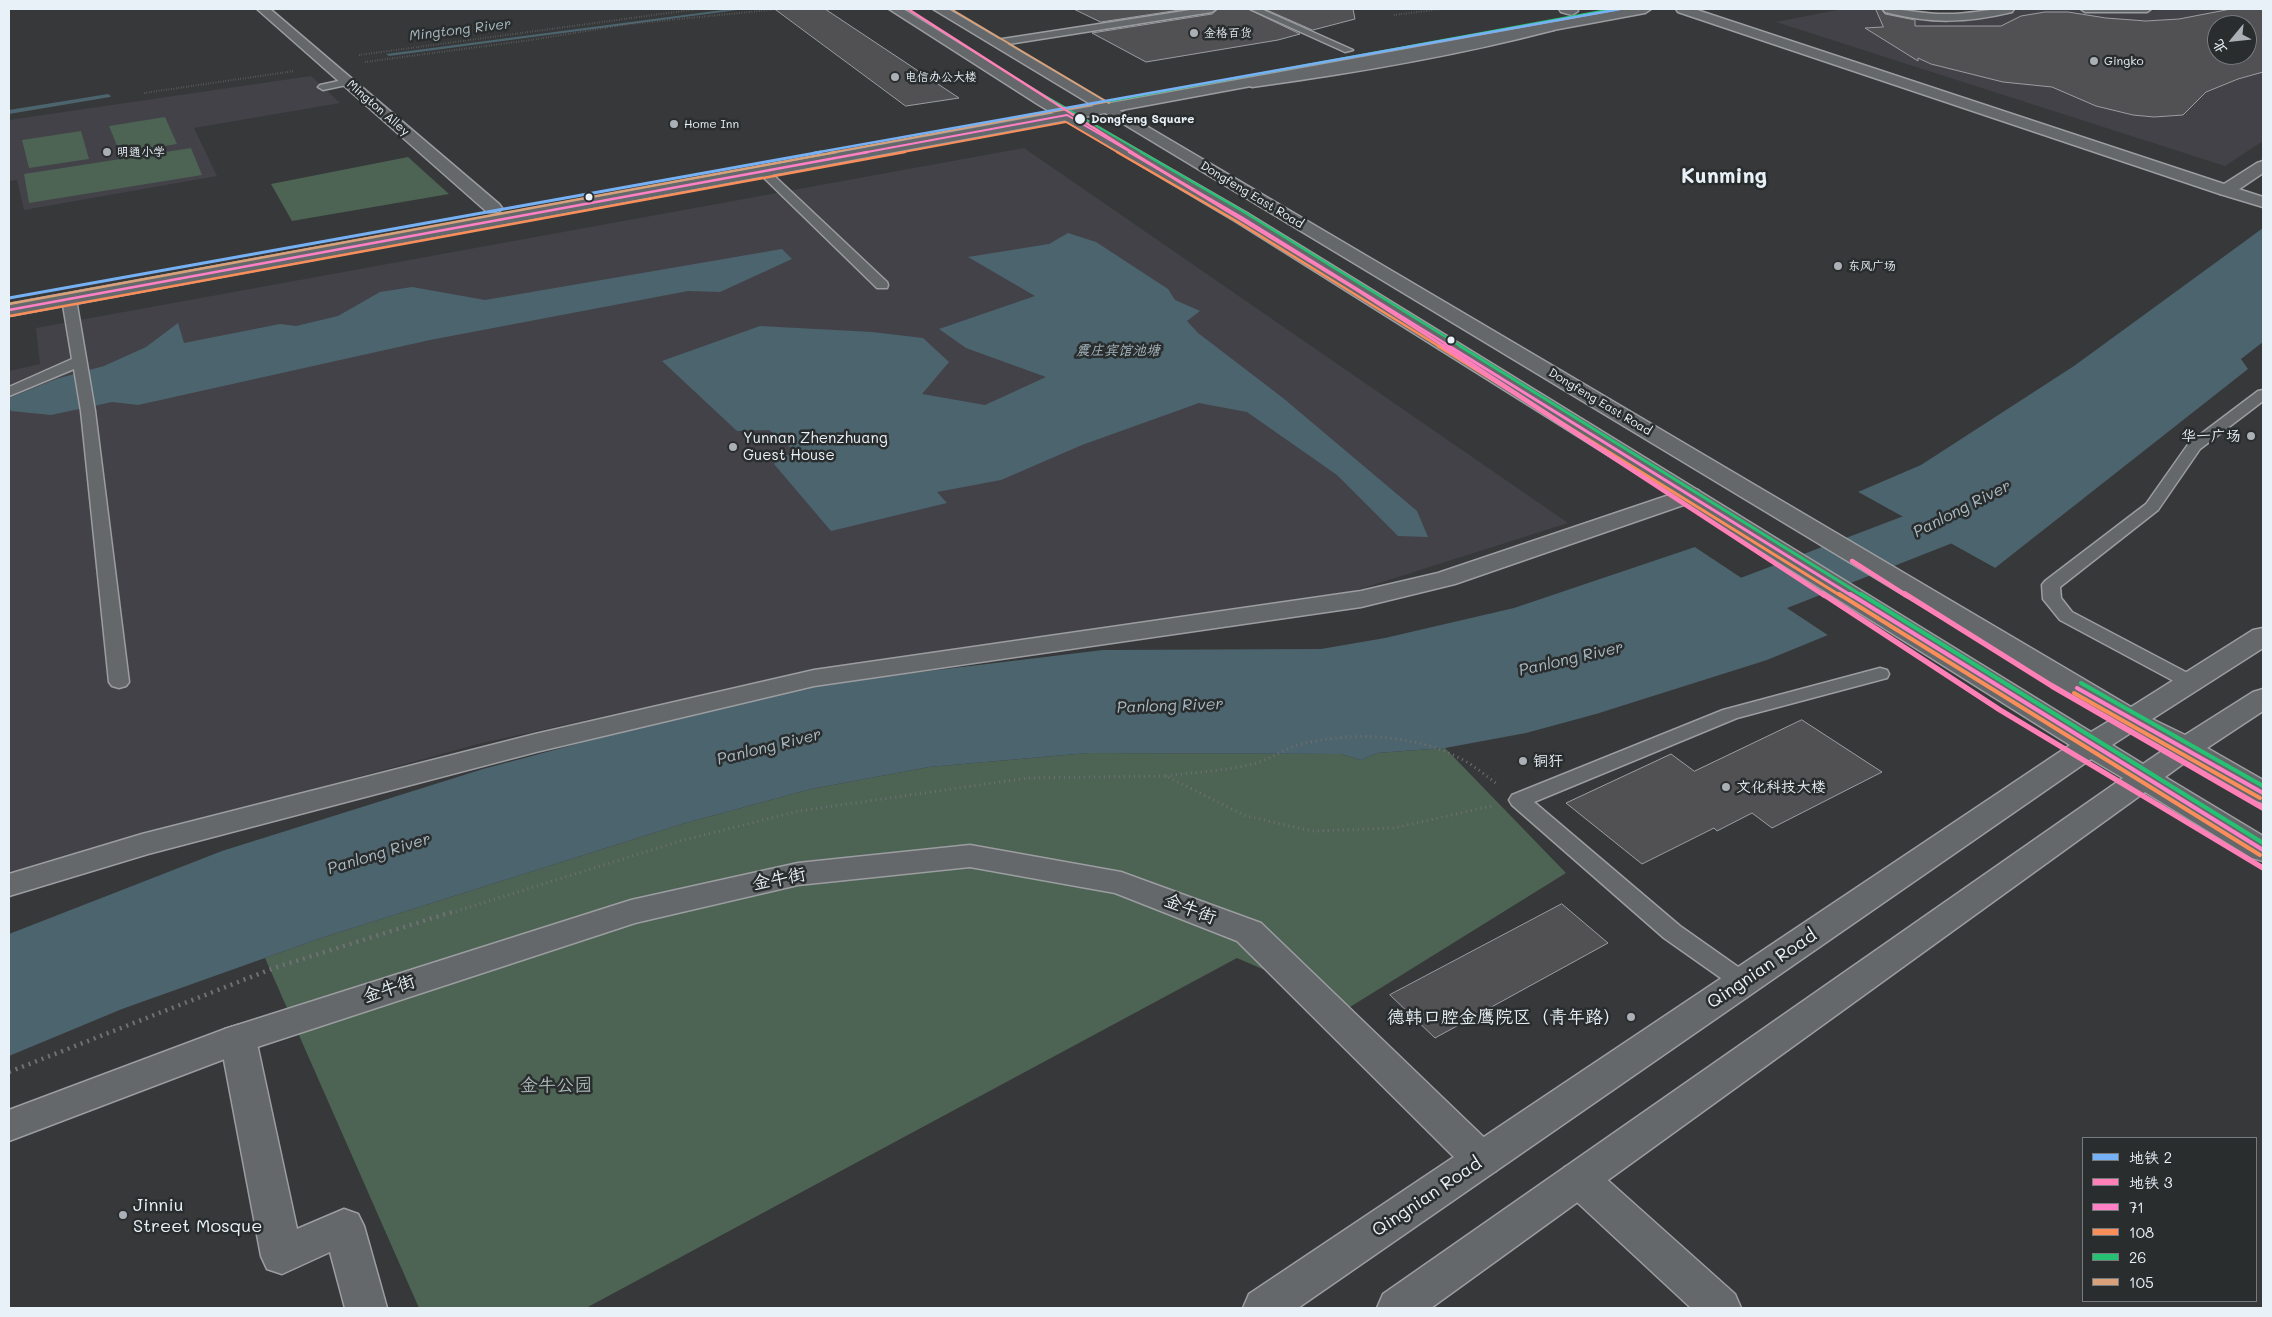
<!DOCTYPE html>
<meta charset="utf-8">
<style>
body{margin:0}
#map{position:relative;width:2272px;height:1317px;overflow:hidden;background:#37383a;font-family:Mali,"LXGW WenKai TC",sans-serif}
canvas{display:block}
.frame{position:absolute;inset:0;border:10px solid #e8f1f8;pointer-events:none}
.legend{position:absolute;left:2082px;top:1137px;width:175px;height:165px;box-sizing:border-box;background:#2a2d2e;border:1px solid #767b7f;margin:0;padding:6px 9px;list-style:none;font-size:15px;color:#e8f1f8}
.legend li{display:flex;align-items:center;gap:10px;height:25px}
.legend b{width:25px;border:1px solid #767b7f}
.north{position:absolute;left:2207px;top:15px;width:50px;height:50px;box-sizing:border-box;background:#2a2d2e;border:1px solid #767b7f;border-radius:50%;rotate:242deg;font-size:14px;font-weight:700;line-height:20px;text-align:center;color:#e8f1f8}
.north::after{content:'';display:block;margin:auto;width:18px;height:22px;background:#aab0b6;clip-path:polygon(50% 0,100% 100%,50% 72%,0 100%)}
</style>
<div id="map">
<canvas width="2272" height="1317"></canvas>
<div class="frame"></div>
<ul class="legend">
<li><b style="height:6px;background:#77b1f5"></b>地铁 2</li>
<li><b style="height:6px;background:#ff80b7"></b>地铁 3</li>
<li><b style="height:6px;background:#ff80c5"></b>71</li>
<li><b style="height:6px;background:#fa8e5a"></b>108</li>
<li><b style="height:6px;background:#26c172"></b>26</li>
<li><b style="height:6px;background:#d9a179"></b>105</li>
</ul>
<div class="north">北</div>
</div>
<script>
const c = document.querySelector('canvas').getContext('2d');
c.lineJoin = 'round';
function paint(path, color) { c.fillStyle = color; c.fill(path, 'evenodd'); }
function trace(path, color, width, dash) { c.strokeStyle = color; c.lineWidth = width; c.lineCap = dash ? 'butt' : 'round'; c.setLineDash(dash || []); c.stroke(path); }
function write(font, color, halo, rows, align = 'center') {
  c.font = font + ' Mali,"LXGW WenKai TC",sans-serif'; c.lineWidth = 5; c.setLineDash([]); c.textBaseline = 'middle'; c.strokeStyle = halo; c.fillStyle = color; for (const [text, x, y, turn = 0] of rows) {
    c.save(); c.translate(x, y); c.rotate((+turn || 0) * Math.PI / 180); c.textAlign = isNaN(turn) ? turn : align; if (halo) c.strokeText(text, 0, 0); c.fillText(text, 0, 0); c.restore();
  }
}
const built = new Path2D(`
 M1842,9H1907L1940,18L1985,19L2002,9H2090L2137,12L2172,9H2263V141L2225,166L1776,22ZM2217,25H2247V55H2217Z
 M311,76L340,103L194,128L217,176L24,210L17,180L9,181V120Z
 M1024,148L1568,523L1354,591L1070,632L754,683L478,744L9,873V371L40,364L36,328Z`);
const green = new Path2D(`
 M165,117L177,144L120,153L109,126Z
 M81,131L89,159L29,168L22,140Z
 M191,148L202,175L29,203L24,174Z
 M408,157L449,194L292,221L271,184Z
 M1445,748L1566,873L1350,1007L1237,958L586,1308H419L265,958L321,938L682,824L811,789L929,767L1088,753L1341,754L1361,760L1377,753Z`);
const water = new Path2D(`
 M2263,228V342L2241,359L2248,369L1995,568L1858,492L1921,465L2074,366Z
 M1068,233L1096,242L1168,289L1175,300L1200,311L1187,321L1198,333L1283,398L1417,511L1428,537L1398,536L1337,475L1247,412L1199,403L1082,445L1001,480L937,492L947,503L831,531L774,464L777,458L796,452L769,430L737,431L662,361L760,326L872,332L923,338L949,362L922,394L985,405L1046,377L966,348L939,329L1035,296L968,257L1049,244Z
 M782,249L792,259L720,292L688,291L430,340L138,405L112,402L51,415L11,411L9,406V398L56,379L104,366L146,347L178,323L184,343L280,324L296,326L338,316L380,292L412,287L485,300Z
 M1695,547L1828,635L1767,660L1596,714L1526,733L1445,748L1377,753L1361,760L1341,754L1088,753L929,767L811,789L682,824L321,938L122,1009L9,1056V934L222,851L483,769L659,722L821,684L1103,650L1321,649L1385,638L1514,608Z`);
const pier = new Path2D(`
 M1856,492H1858L1995,568L1992,569Z
 M1698,546L1829,633L1830,635H1828L1695,547Z`);
const stream = new Path2D(`
 M730,9H745L389,56L386,54Z
 M108,94L111,96L110,97L9,114V110Z`);
const river = new Path2D(`
 M2016,462L2038,468L2047,481L2038,494L1955,542L1693,645L1668,652L1643,645L1632,630L1643,615L1909,514L1994,468Z`);
const building = new Path2D(`
 M775,9H825L959,98L906,106Z
 M1074,9H1186L1101,22Z
 M1218,9H1248L1300,34L1278,40L1146,62L1092,33L1212,14Z
 M1265,9H1353L1355,19L1313,30Z
 M1876,9H1881L1885,14L1915,20V26H2001L2021,16L2045,12H2068L2106,18L2146,21L2179,19L2231,9H2263V72L2238,79L2206,92L2183,115L2154,117L2133,115L2096,106L2052,87L2003,82L1931,64L1918,58V61L1865,28L1883,27ZM2217,25H2247V55H2217Z
 M1802,720L1882,772L1772,828L1752,813L1717,831L1714,828L1642,864L1566,803L1671,754L1694,771Z
 M1562,904L1608,943L1435,1038L1390,995Z`);
const pathFar2 = new Path2D(`
 M1394,15L1441,9
 M359,55L698,9
 M365,62L531,40L629,24L780,9
 M144,93L294,71`);
const pathFar1 = new Path2D(`
 M1166,776C1194,772 1226,771 1253,764C1270,760 1285,748 1302,744C1354,731 1417,734 1465,761C1476,767 1486,776 1496,783
 M451,913L680,841L799,811L1028,778L1166,776L1246,816L1312,831L1394,828L1492,806`);
const path = new Path2D(`
 M9,1072L274,968L455,911`);
const service = new Path2D(`
 M1197,9H1216L1212,12L996,46L991,43L996,40Z
 M1250,9H1261L1353,50L1345,52Z
 M2081,9H2151L2147,12H2085Z
 M1551,25L1555,28L1554,30C1455,56 1354,73 1252,87L1247,84L1252,81C1353,68 1452,50 1551,25Z
 M348,79L351,80V84L323,90L318,87L320,85Z
 M764,169L768,170L887,282L888,285L887,288H877L760,174L758,172L760,170Z
 M69,295L76,299L95,411L129,682L126,686L119,688L112,686L109,682L81,411L74,369L9,396V387L72,359L62,299Z
 M2263,390V401L2200,449L2158,510L2060,587L2061,598L2072,612L2197,678L2200,682L2197,686L2190,688L2183,686L2060,620L2043,599L2042,585L2045,581L2146,504L2189,443L2258,391Z
 M1880,668L1887,670L1889,674L1887,678L1737,718L1534,802L1680,926L1751,976L1755,982L1751,988L1743,991L1735,988L1664,938L1512,805L1509,800L1512,795L1723,710Z`);
const pedestrian = new Path2D(`
 M1883,9C1905,9 1926,15 1949,14C1971,14 1992,8 2014,9L2012,12C1966,23 1931,24 1885,12Z
 M238,1025L251,1029L256,1039L297,1229L344,1209L358,1214L364,1226L387,1308H345L330,1252L282,1274L267,1269L261,1256L220,1039L225,1029Z
 M1579,1162L1593,1167L1735,1294L1741,1308H1691L1565,1191L1559,1179L1565,1167Z`);
const minor = new Path2D(`
 M257,9H270L499,204L502,208L499,212H487Z
 M1559,9H1577L1578,11L1572,15L1561,12Z
 M1676,9H1694L2224,184L2257,163L2263,161V173L2232,194H2220L1678,12Z
 M1690,488L1698,490L1702,495L1698,500L1455,584L1361,607L814,686L536,752L148,854L9,896V874L142,834L535,734L814,670L1361,591L1438,573Z
 M970,845L1121,872L1261,923L1496,1149L1501,1160L1496,1171L1482,1176L1468,1171L1237,941L1115,893L970,867L798,885L635,923L251,1049L9,1141V1110L225,1029L631,900L798,863Z`);
const tertiary = new Path2D(`
 M2226,185L2263,197V207L2220,194L2218,190L2220,186Z`);
const secondary = new Path2D(`
 M889,9H903L1049,99L1247,213L2091,732L2111,720L933,9H948L2131,707L2253,630L2263,628V648L2152,719L2185,735L2253,692L2263,689V711L2207,748L2263,780V803L2252,800L2187,761L2165,777L2263,836V861L2252,858L2145,792L1431,1308H1377L1383,1294L2123,778L2091,759L1298,1308H1243L1249,1294L2070,745L1235,221L1039,105ZM2132,732L2165,749L2143,764L2112,745Z`);
const primary = new Path2D(`
 M1626,9H1651L1645,13L9,316V304Z`);
const bus1Far3 = new Path2D(`
 M862,153L1067,115L1132,153`);
const bus1Far2 = new Path2D(`
 M1129,152L1241,217L1451,347
 M9,310L868,152`);
const bus1Far1 = new Path2D(`
 M1449,346L1852,596`);
const bus1 = new Path2D(`
 M1850,594L2263,850
 M2077,688L2263,793`);
const bus2Far3 = new Path2D(`
 M898,153L1066,122L1119,153`);
const bus2Far2 = new Path2D(`
 M1117,152L1238,222L1440,347
 M10,316L905,152`);
const bus2Far1 = new Path2D(`
 M1438,346L1841,596`);
const bus2 = new Path2D(`
 M1839,594L2260,855
 M2074,693L2260,798`);
const bus3Far3 = new Path2D(`
 M1047,97L1143,153
 M1105,102L1612,9`);
const bus3Far2 = new Path2D(`
 M1141,152L1244,212L1462,347`);
const bus3Far1 = new Path2D(`
 M1460,346L1863,596`);
const bus3 = new Path2D(`
 M1861,594L2263,843
 M2081,683L2263,786`);
const bus4Far1 = new Path2D(`
 M951,9L1109,103
 M829,153L1105,102`);
const bus4 = new Path2D(`
 M9,304L836,152`);
const metro1Far1 = new Path2D(`
 M814,153L1620,9`);
const metro1 = new Path2D(`
 M9,298L821,152`);
const metro2Far3 = new Path2D(`
 M908,9L1133,153`);
const metro2Far2 = new Path2D(`
 M1131,152L1357,290L1445,347`);
const metro2Far1 = new Path2D(`
 M1443,346L1825,596
 M1852,561L1907,596`);
const metro2 = new Path2D(`
 M1823,594L2000,710L2263,868
 M1905,594L2052,686L2263,808`);
const markers = [
 [1194,33,5,"#aab0b6"],
 [2094,61,5,"#aab0b6"],
 [895,77,5,"#aab0b6"],
 [1080,119,6,"#e8f1f8"],
 [674,124,5,"#aab0b6"],
 [107,152,5,"#aab0b6"],
 [589,197,4.5,"#e8f1f8"],
 [1838,266,5,"#aab0b6"],
 [1451,340,4.5,"#e8f1f8"],
 [2251,436,5,"#aab0b6"],
 [733,447,5,"#aab0b6"],
 [1523,761,5,"#aab0b6"],
 [1726,787,5,"#aab0b6"],
 [1631,1017,5,"#aab0b6"],
 [123,1215,5,"#aab0b6"]
];
const farPoinames = [
 ["金格百货",1204,33],
 ["Gingko",2104,61],
 ["电信办公大楼",905,77],
 ["Home Inn",684,124],
 ["明通小学",117,152],
 ["东风广场",1848,266]
];
const farStreetnames = [
 ["Mington Alley",378,108,41],
 ["Dongfeng East Road",1252,195,31],
 ["Dongfeng East Road",1600,402,31]
];
const farStopnames = [
 ["Dongfeng Square",1091,119]
];
const farWaternames = [
 ["Mingtong River",460,30,-7],
 ["震庄宾馆池塘",1118,351]
];
const poiNames = [
 ["华一广场",2241,436,"right"],
 ["Yunnan Zhenzhuang",743,438],
 ["Guest House",743,455],
 ["铜犴",1533,761],
 ["文化科技大楼",1736,787]
];
const waterNames = [
 ["Panlong River",1962,509,-27],
 ["Panlong River",1571,659,-13],
 ["Panlong River",1170,706,-2],
 ["Panlong River",769,747,-14],
 ["Panlong River",379,854,-17]
];
const nearStreetnames = [
 ["金牛街",779,879,-11],
 ["金牛街",1190,909,21],
 ["Qingnian Road",1762,969,-34],
 ["金牛街",389,989,-18],
 ["Qingnian Road",1427,1197,-34]
];
const nearPoinames = [
 ["德韩口腔金鹰院区（青年路）",1621,1017],
 ["Jinniu",133,1205,"left"],
 ["Street Mosque",133,1226,"left"]
];
const nearParknames = [
 ["金牛公园",556,1085]
];
const farTownnames = [
 ["Kunming",1724,177]
];
paint(built, '#434249');
paint(green, '#4d6354');
paint(water, '#4c646e');
paint(pier, '#37383a');
paint(stream, '#4c646e');
paint(river, '#4c646e');
paint(building, '#515154');
trace(building, '#9b9da0', 1);
trace(service, '#9b9da0', 3);
trace(pedestrian, '#9b9da0', 3);
trace(minor, '#9b9da0', 3);
trace(tertiary, '#9b9da0', 3);
trace(secondary, '#9b9da0', 3);
trace(primary, '#9b9da0', 3);
trace(pathFar2, '#6f7172', 2, [0.5, 2]);
trace(pathFar1, '#6f7172', 3, [1, 4]);
trace(path, '#6f7172', 4.5, [2, 5]);
paint(service, '#65686b');
paint(pedestrian, '#65686b');
paint(minor, '#65686b');
paint(tertiary, '#65686b');
paint(secondary, '#65686b');
paint(primary, '#65686b');
trace(bus1Far3, '#ff80c5', 2);
trace(bus1Far2, '#ff80c5', 2.5);
trace(bus1Far1, '#ff80c5', 3);
trace(bus1, '#ff80c5', 4);
trace(bus2Far3, '#fa8e5a', 2);
trace(bus2Far2, '#fa8e5a', 2.5);
trace(bus2Far1, '#fa8e5a', 3);
trace(bus2, '#fa8e5a', 4);
trace(bus3Far3, '#26c172', 2);
trace(bus3Far2, '#26c172', 2.5);
trace(bus3Far1, '#26c172', 3);
trace(bus3, '#26c172', 4);
trace(bus4Far1, '#d9a179', 2);
trace(bus4, '#d9a179', 2.5);
trace(metro1Far1, '#77b1f5', 2.5);
trace(metro1, '#77b1f5', 3);
trace(metro2Far3, '#ff80b7', 2.5);
trace(metro2Far2, '#ff80b7', 3);
trace(metro2Far1, '#ff80b7', 4.5);
trace(metro2, '#ff80b7', 5.5);
for (const [x, y, r, color] of markers) { const dot = new Path2D(); dot.arc(x, y, r, 0, 2 * Math.PI); c.fillStyle = color; c.fill(dot); trace(dot, '#2a2d2e', 2); }
write('12px', '#e8f1f8', '#2a2d2e', farPoinames, 'left');
write('12px', '#e8f1f8', '#2a2d2e', farStreetnames);
write('bold 12px', '#e8f1f8', '#2a2d2e', farStopnames, 'left');
write('italic 14px', '#aabac3', '#2a2d2e', farWaternames);
write('15px', '#e8f1f8', '#2a2d2e', poiNames, 'left');
write('italic 16px', '#aabac3', '#2a2d2e', waterNames);
write('18px', '#e8f1f8', '#2a2d2e', nearStreetnames);
write('18px', '#e8f1f8', '#2a2d2e', nearPoinames, 'right');
write('18px', '#acbbb8', '#2a2d2e', nearParknames);
write('bold 21px', '#e8f1f8', '#2a2d2e', farTownnames);
</script>
